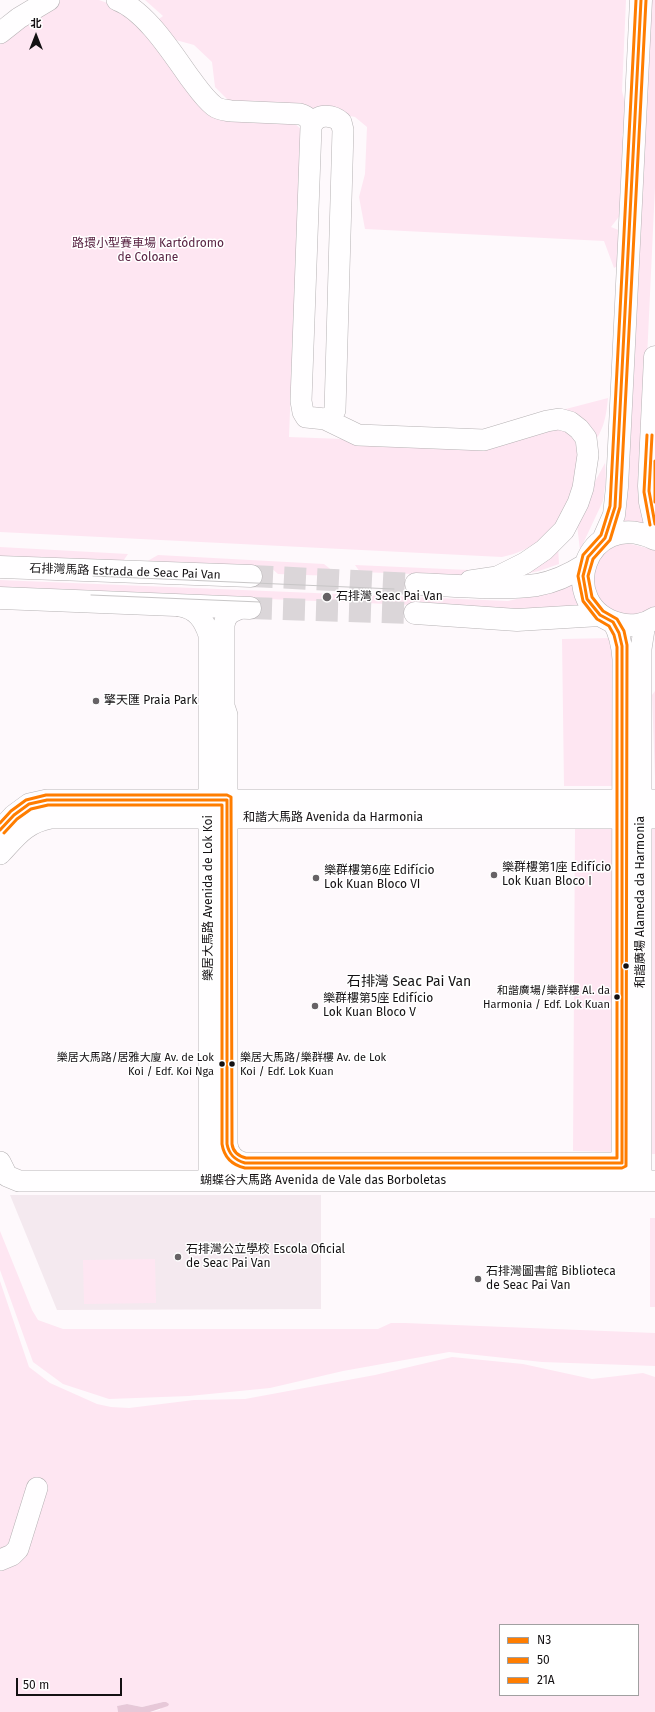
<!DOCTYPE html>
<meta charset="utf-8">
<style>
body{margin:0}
#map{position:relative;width:655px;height:1712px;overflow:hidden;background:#fef9fc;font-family:"Fira Sans","Noto Sans SC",sans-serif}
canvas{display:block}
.legend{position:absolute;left:499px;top:1624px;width:140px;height:72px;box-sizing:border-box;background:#fff;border:1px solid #a1a0a1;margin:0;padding:5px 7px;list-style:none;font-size:12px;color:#141113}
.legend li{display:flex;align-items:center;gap:8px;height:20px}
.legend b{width:20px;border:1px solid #a1a0a1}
.north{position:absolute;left:16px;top:16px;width:40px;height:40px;-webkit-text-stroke:3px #fff;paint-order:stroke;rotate:0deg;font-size:11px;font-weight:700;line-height:16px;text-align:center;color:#141113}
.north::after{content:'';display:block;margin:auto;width:14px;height:18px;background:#141113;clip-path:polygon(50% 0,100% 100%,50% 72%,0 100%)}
.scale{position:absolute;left:16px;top:1678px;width:106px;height:18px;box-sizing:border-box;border:2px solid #141113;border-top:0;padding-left:5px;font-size:12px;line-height:14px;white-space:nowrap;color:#141113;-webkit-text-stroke:3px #fff;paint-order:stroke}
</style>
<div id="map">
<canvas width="655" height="1712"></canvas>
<ul class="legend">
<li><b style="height:5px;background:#ff7d00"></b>N3</li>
<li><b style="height:5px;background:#ff7d00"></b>50</li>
<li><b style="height:5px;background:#ff7d00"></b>21A</li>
</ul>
<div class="north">北</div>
<div class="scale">50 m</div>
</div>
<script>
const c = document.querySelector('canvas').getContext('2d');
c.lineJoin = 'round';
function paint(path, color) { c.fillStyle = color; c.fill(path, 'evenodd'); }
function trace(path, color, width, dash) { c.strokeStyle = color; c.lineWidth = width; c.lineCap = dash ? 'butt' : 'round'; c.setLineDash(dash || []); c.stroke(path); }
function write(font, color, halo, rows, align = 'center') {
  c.font = font + ' "Fira Sans","Noto Sans SC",sans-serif'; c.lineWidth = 3; c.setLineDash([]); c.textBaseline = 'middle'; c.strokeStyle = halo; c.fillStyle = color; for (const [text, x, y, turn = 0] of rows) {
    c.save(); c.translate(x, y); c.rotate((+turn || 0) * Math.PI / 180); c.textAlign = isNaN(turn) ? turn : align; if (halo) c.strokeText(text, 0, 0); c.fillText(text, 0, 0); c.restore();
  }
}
const built = new Path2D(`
 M10,1195H321V1309L57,1310Z`);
const green = new Path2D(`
 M56,0H99L110,4L142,29L195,99L294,123L301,129L289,437L479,444L552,426L573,434C591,488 558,546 502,557L0,532V32Z
 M145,0H626L622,91L629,119L622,135L627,156L621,214L611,227L631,235L629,259L614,268L604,241L365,229L359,197L365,174L367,127L355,117L328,111L234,106L215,87L212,62L194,45L165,37L155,22L163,16Z
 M647,0H655V187L643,444L648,527H617Z
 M608,398C606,418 604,429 592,446L562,410Z
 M605,463L606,479L603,501L580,550L577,525L591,489Z
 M623,542L655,550V607L648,612L627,617L607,609L595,592L593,570L604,552Z
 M558,546L559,564L539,571L515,576L492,577L360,572L355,565L492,571Z
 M0,547L128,554L121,564L0,562Z
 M158,555L324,564L334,572V576L278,574L270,567L144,563Z
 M0,580L508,601L543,593L572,580L574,595L583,612L0,588Z
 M612,638L614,786H564L562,639Z
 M655,691V777L652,695Z
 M617,826L615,1152L573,1151L575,827Z
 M648,827H655V1154H649Z
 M650,1218H655V1307H650Z
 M0,1231L32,1310L38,1320L63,1329H378L391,1323H405L655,1333V1366L542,1362L449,1352L343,1371L270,1388L189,1396L109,1399L63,1384L33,1362L0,1270Z
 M155,1259L156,1303L84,1304L83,1260Z
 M0,1281L29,1367L50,1383L97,1404L111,1407L129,1408L194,1400L245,1399L375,1375L452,1357L523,1364L592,1379L643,1373L655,1377V1712H150L160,1710L163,1702L142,1707L127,1704L117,1706L118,1712H0ZM500,1625H638V1695H500Z`);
const water = new Path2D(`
 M163,1702H166L169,1704L168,1706L150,1712H118L117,1706L127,1704L142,1707Z`);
const majorTunnel = new Path2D(`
 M251,576L416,584
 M250,608L415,613`);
const minor = new Path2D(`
 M117,0C146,11 172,53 190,78C197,87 204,98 214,106C219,110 225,110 231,111L300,114C307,116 311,119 311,127L301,401L303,412L306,417L325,419L358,435L484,440L547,421L559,419L570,422L579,429L586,438L588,455L583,488L578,503L564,530L544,550L525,563L497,577L470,581
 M0,33L19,18L49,0
 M311,127C316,113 332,114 341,122L343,130L335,410L332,416L325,419
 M180,606C197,609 204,620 209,635V1181
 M613,622C620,634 622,645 623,659L622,1181
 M0,830L14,815L29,804L47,800H655
 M0,854C17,836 25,823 51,818H655
 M227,1144C228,1154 234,1161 245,1163H637
 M0,1162L7,1176L19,1181H655
 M227,1181V715L224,706V625C226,614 231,612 241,608
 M641,1181V649L645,623
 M0,1560L12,1555L18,1549L37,1488`);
const major = new Path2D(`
 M655,357L649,486L650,502L655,524
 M655,539C585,506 553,607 620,624C631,627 645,625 655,618
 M603,540L614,515L617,487L641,0
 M0,567L251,576
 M416,584C453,585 500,590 537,585C554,582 571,574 585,565
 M0,598L250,608
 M415,613L517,620L600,615`);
const tram = new Path2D(`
 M93,576L394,589
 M91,595L260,602`);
const bus1 = new Path2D(`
 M652,435L649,491L655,524
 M0,830L14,815L29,804L47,800H227V1144C229,1155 235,1160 245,1163H622V646L619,633L613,622L600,615L587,599L583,576L588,557L605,538L615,507L641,0`);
const bus2 = new Path2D(`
 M647,435L644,492L650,525
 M4,833L17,819L31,809L48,805H222V1144C224,1157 232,1165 245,1168H622L626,1166L627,645L624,631L617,619L603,611L592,597L588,576L593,559L610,540L620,507L646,0`);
const bus3 = new Path2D(`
 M655,461V502
 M0,823L11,811L26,800L46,795H227L231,797L232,1144C233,1152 238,1156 246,1158H617V647L614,635L609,626L597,619L583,601L578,576L583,555L601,535L610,506L636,0`);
const markers = [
 [327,597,5,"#666265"],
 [96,701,4,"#666265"],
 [494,875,4,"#666265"],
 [316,878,4,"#666265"],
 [626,966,3.5,"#141113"],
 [617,997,3.5,"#141113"],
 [315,1006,4,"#666265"],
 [222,1064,3.5,"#141113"],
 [232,1064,3.5,"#141113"],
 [178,1257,4,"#666265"],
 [478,1279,4,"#666265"]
];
const busNames = [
 ["和諧廣場/樂群樓 Al. da",610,991],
 ["Harmonia / Edf. Lok Kuan",610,1005],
 ["樂居大馬路/居雅大廈 Av. de Lok",214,1058],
 ["Koi / Edf. Koi Nga",214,1072],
 ["樂居大馬路/樂群樓 Av. de Lok",240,1058,"left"],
 ["Koi / Edf. Lok Kuan",240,1072,"left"]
];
const parkNames = [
 ["路環小型賽車場 Kartódromo",148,244],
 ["de Coloane",148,258]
];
const streetNames = [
 ["石排灣馬路 Estrada de Seac Pai Van",125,572,2],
 ["和諧大馬路 Avenida da Harmonia",333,818],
 ["樂居大馬路 Avenida de Lok Koi",209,898,-90],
 ["和諧廣場 Alameda da Harmonia",641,902,-90],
 ["蝴蝶谷大馬路 Avenida de Vale das Borboletas",323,1181]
];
const poiNames = [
 ["石排灣 Seac Pai Van",336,597],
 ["擎天匯 Praia Park",104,701],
 ["樂群樓第1座 Edifício",502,868],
 ["Lok Kuan Bloco I",502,882],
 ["樂群樓第6座 Edifício",324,871],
 ["Lok Kuan Bloco VI",324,885],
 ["樂群樓第5座 Edifício",323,999],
 ["Lok Kuan Bloco V",323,1013],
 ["石排灣公立學校 Escola Oficial",186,1250],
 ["de Seac Pai Van",186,1264],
 ["石排灣圖書館 Biblioteca",486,1272],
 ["de Seac Pai Van",486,1286]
];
const quarterNames = [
 ["石排灣 Seac Pai Van",409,982]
];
paint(built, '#f4e9ef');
paint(green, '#fee6f2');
paint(water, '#e7c8d8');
trace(majorTunnel, '#dbd6d9', 22, [22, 11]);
trace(minor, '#b6b2b4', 22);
trace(major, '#b6b2b4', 23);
trace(minor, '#fffeff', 21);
trace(major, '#fffeff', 22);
trace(tram, '#c8c6c7', 1);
trace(bus1, '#ff7d00', 3);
trace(bus2, '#ff7d00', 3);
trace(bus3, '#ff7d00', 3);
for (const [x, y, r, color] of markers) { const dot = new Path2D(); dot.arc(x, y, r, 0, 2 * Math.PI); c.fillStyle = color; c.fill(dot); trace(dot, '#fff', 1.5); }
write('11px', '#141113', '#fff', busNames, 'right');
write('12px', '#5a2544', '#fff', parkNames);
write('12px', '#141113', '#fff', streetNames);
write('12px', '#141113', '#fff', poiNames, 'left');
write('14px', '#141113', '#fff', quarterNames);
</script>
